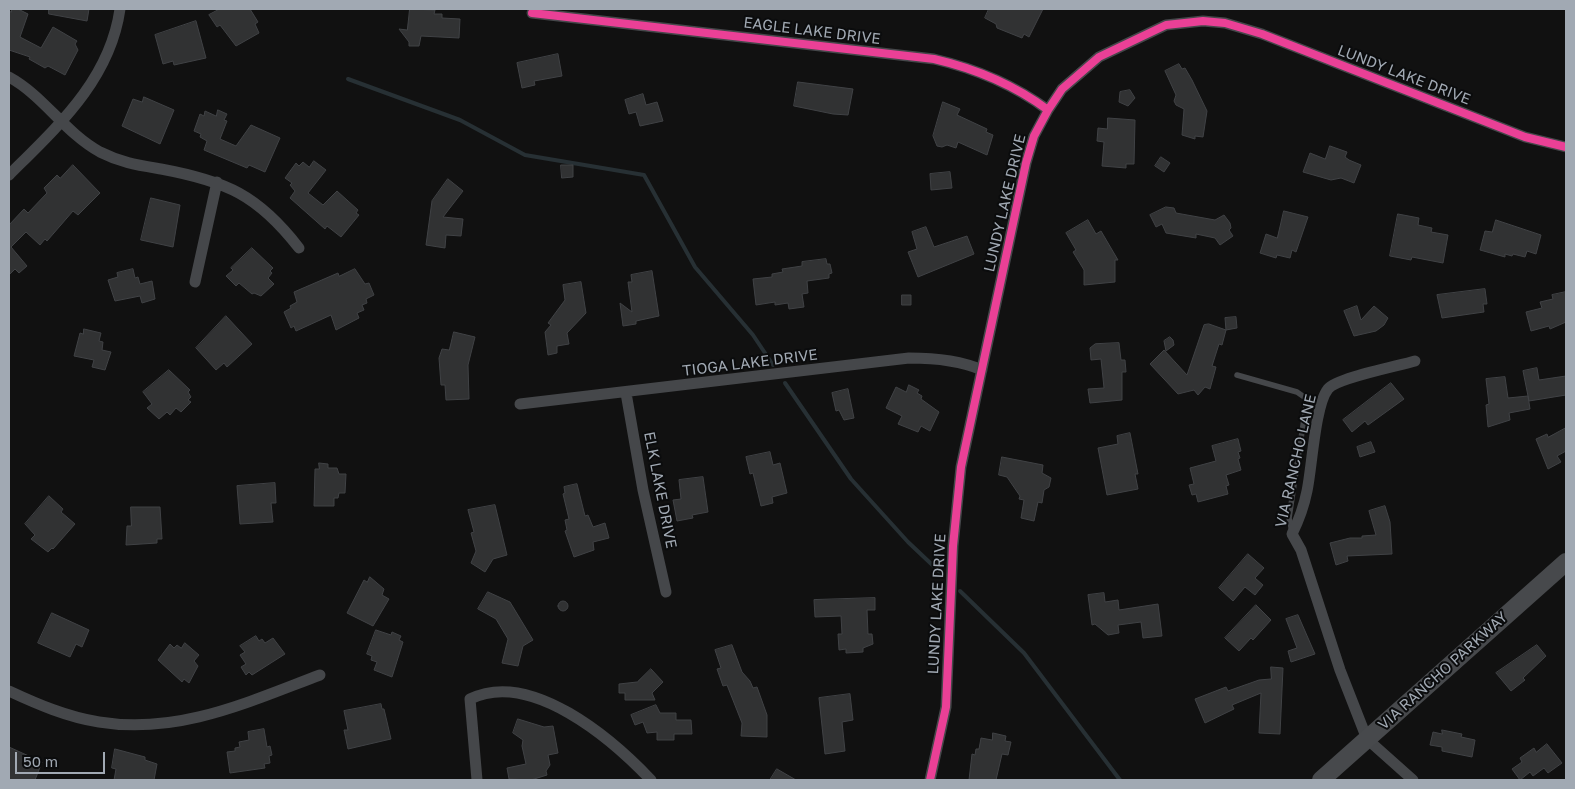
<!DOCTYPE html>
<style>
body{margin:0}
#map{position:relative;width:1575px;height:789px;overflow:hidden;background:#111;font-family:"Golos Text",sans-serif}
canvas{display:block}
.frame{position:absolute;inset:0;border:10px solid #a1a9b3;pointer-events:none}
.scale{position:absolute;left:15px;top:752px;width:90px;height:22px;box-sizing:border-box;border:2px solid #a1a9b3;border-top:0;padding-left:6px;font-size:15px;line-height:18px;white-space:nowrap;color:#a1a9b3;-webkit-text-stroke:4px #0b0c0d;paint-order:stroke}
</style>
<div id="map">
<canvas width="1575" height="789"></canvas>
<div class="frame"></div>
<div class="scale">50 m</div>
</div>
<script>
const c = document.querySelector('canvas').getContext('2d');
c.lineJoin = 'round';
function trace(path, color, width, dash) { c.strokeStyle = color; c.lineWidth = width; c.lineCap = dash ? 'butt' : 'round'; c.setLineDash(dash || []); c.stroke(path); }
function paint(path, color) { c.fillStyle = color; c.fill(path, 'evenodd'); }
function write(font, color, halo, rows, align = 'center') {
  c.font = font + ' "Golos Text",sans-serif'; c.lineWidth = 4; c.setLineDash([]); c.textBaseline = 'middle'; c.strokeStyle = halo; c.fillStyle = color; for (const [text, x, y, turn = 0] of rows) {
    c.save(); c.translate(x, y); c.rotate((+turn || 0) * Math.PI / 180); c.textAlign = isNaN(turn) ? turn : align; if (halo) c.strokeText(text, 0, 0); c.fillText(text, 0, 0); c.restore();
  }
}
const stream = new Path2D(`
 M348,79L460,120L525,155L644,175L695,267L753,335L773,365
 M785,383L851,479L908,542L943,575
 M960,591L1024,653L1120,780`);
const building = new Path2D(`
 M12,9H18L28,14L20,37L41,48L53,27L77,41L75,44L78,50L65,75L48,66L45,68L29,59L30,57L9,50V11L11,12Z
 M49,9H89L87,21L49,14Z
 M220,9H250L258,22L255,24L259,33L236,46L220,25L217,27L209,15Z
 M410,9L435,10L434,14H442V18L460,19L459,38L421,36L419,46H409V42L399,29L407,30Z
 M989,9H1043L1029,37L1024,34L1022,38L997,28L996,24L985,18Z
 M196,21L206,58L174,65L173,61L163,64L155,35Z
 M558,54L562,76L534,81L535,85L522,88L517,63Z
 M1179,64L1182,69L1185,68L1192,80L1207,111L1203,137L1195,136V139L1182,135L1184,109L1176,105L1174,101L1176,95L1165,71Z
 M798,82L853,89L848,115L833,114L794,106Z
 M1130,90L1135,98L1128,106L1119,102L1120,92Z
 M643,94L646,105L657,102L663,121L640,126L636,112L629,114L625,100Z
 M144,97L174,110L160,144L122,126L133,99L142,102Z
 M943,102L960,109L957,115L987,129L986,132L993,135L987,155L958,142L956,148L947,145L942,147L937,146L933,136Z
 M218,110L227,114L224,120L227,121L220,139L236,146L251,125L280,138L265,172L249,165L247,168L204,150L207,141L200,137L201,134L194,131L200,114L204,116L205,111L216,116Z
 M1108,118L1135,120L1134,164H1126V168L1102,166L1104,142L1097,141L1098,128L1107,129Z
 M1330,146L1347,152L1345,157L1349,160L1361,165L1354,183L1341,178L1331,180L1303,172L1310,153L1325,159Z
 M1161,157L1170,163L1164,172L1155,166Z
 M314,161L326,170L308,193L323,205L337,191L358,210L356,213L359,215L341,237L327,226L325,229L290,198L295,191L290,185L292,183L285,178L296,163L299,166L303,162L309,167Z
 M73,165L100,193L78,215L73,211L47,241L45,239L40,245L26,232L11,247L27,266L19,273L15,269L9,275V225L24,209L28,213L47,193L44,188L57,175L60,178Z
 M561,165H573V177L562,178Z
 M950,172L952,188L931,190L930,174Z
 M448,179L463,191L443,217L463,219L461,236L446,235L445,248L426,245L432,201Z
 M151,198L180,205L173,247L141,240Z
 M1166,207L1174,208L1176,213L1215,220L1224,215L1230,223L1231,228L1229,230L1233,236L1220,245L1215,238L1196,234V238L1166,233L1162,224L1156,227L1150,215Z
 M1284,211L1308,217L1296,252L1292,250L1290,258L1277,255L1276,258L1260,253L1266,234L1277,238Z
 M1398,214L1419,218L1418,225L1432,228L1431,232L1448,235L1443,263L1412,257L1411,260L1390,256Z
 M1088,220L1096,234L1101,231L1118,260H1115V282L1084,285V270L1073,252L1076,250L1066,233Z
 M1496,220L1541,235L1536,254L1527,251L1525,257L1513,254L1512,256L1505,254V257L1480,250L1485,231L1492,232Z
 M926,227L934,247L967,236L974,254L918,277L908,252L917,249L912,232Z
 M252,248L273,268L270,271L272,273L268,278L274,284L261,296L254,293L252,294L239,283L236,286L226,276L233,270L231,268Z
 M826,259L827,264H830L832,273L829,274V278L807,281L808,293L802,294L804,307L789,309L788,303L775,305V302L756,305L753,279L772,277V274L783,272L782,269L802,266V262Z
 M133,269L135,278L138,277L140,284L152,281L155,299L142,303L140,296L115,301L108,280L118,277L117,273Z
 M355,269L365,284L369,283L374,295L366,299L367,303L362,305L364,310L357,313L359,318L336,330L331,315L296,331L294,326L291,328L284,312L291,308L290,306L297,302L294,292L338,273L339,276Z
 M652,271L659,316L636,321V324L623,326L620,303L632,312L628,282H632L631,275Z
 M581,282L586,313L567,333L569,344L557,346V353L548,355L545,332L551,325L548,323L565,300L563,285Z
 M1485,289L1487,304H1483L1484,312L1442,318L1437,295Z
 M1566,292V322L1550,329L1549,326L1531,331L1526,312L1542,308L1540,302L1553,299L1552,295Z
 M902,295H911V305H902Z
 M1357,306L1361,320L1374,306L1388,318L1384,325L1376,331L1354,336L1344,311Z
 M226,316L252,344L227,367L224,363L216,370L196,348Z
 M1236,317L1237,328L1226,330L1225,318Z
 M1209,324L1226,330L1222,345L1219,344L1212,366L1216,367L1210,389L1205,387L1198,395L1194,390L1178,394L1150,364L1164,350L1187,375L1204,325Z
 M84,329L101,333L99,341L103,342L102,350L111,352L105,370L92,367L94,360L74,356L80,333L83,334Z
 M454,332L475,337L468,365L469,399L446,400L445,385H441L439,358L442,349L449,350Z
 M1170,337L1173,340L1174,345L1166,351L1164,341Z
 M1119,343L1121,360H1125L1126,372H1122V400L1090,403L1088,389L1104,388L1101,359L1091,360L1090,348L1095,344Z
 M1537,368L1539,380L1566,376V395L1529,401L1523,371Z
 M169,370L190,390L188,392L191,397L188,400L191,402L181,412L176,408L170,415L167,412L159,419L147,408L152,404L143,392Z
 M1505,377L1508,398L1528,396L1530,409L1509,413L1510,420L1488,427L1486,405L1489,404L1486,379Z
 M1391,383L1404,399L1368,425L1365,421L1352,432L1343,420Z
 M909,385L919,390L917,393L922,396L921,399L939,412L930,431L921,426L918,432L898,424L902,416L886,408L896,387L906,392Z
 M848,389L854,418L844,420L839,410L836,411L832,393Z
 M1566,428V451L1557,456L1561,462L1548,469L1536,439L1547,434L1548,437Z
 M1130,433L1138,474H1135L1138,489L1107,495L1098,448L1118,444L1117,436Z
 M1238,439L1241,451L1238,452L1240,458L1238,459L1241,470L1226,475L1229,485L1226,486L1228,494L1198,502L1196,494L1192,495L1189,485L1194,484L1190,468L1216,461L1212,446Z
 M1371,442L1375,452L1360,457L1357,447Z
 M770,452L773,465L780,463L787,493L772,497L773,503L761,506L753,473L750,474L746,457Z
 M1002,457L1043,465L1042,473L1051,478L1049,487L1044,490L1042,503L1038,502L1034,521L1021,518L1024,500L1019,499L1020,496L1007,477L999,475Z
 M319,463L328,464V468H337L339,474H346L345,493H339L338,498H334V506H314L315,469H319Z
 M703,477L708,512L692,515L693,518L677,521L673,500L681,499L679,480Z
 M275,483L276,503H271L273,522L240,524L237,486Z
 M577,484L585,516L588,515L593,527L605,523L609,538L593,542L594,550L574,557L565,531L567,530L565,520L569,519L563,494L565,493L564,487Z
 M49,496L63,509L61,512L75,524L53,549L52,548L48,552L31,539L35,535L25,524Z
 M495,505L507,555L493,559L485,572L471,563L476,551L471,533L474,532L468,510Z
 M1385,506L1390,522L1392,554L1347,556L1348,561L1336,565L1330,543L1350,538H1362V536L1376,535L1369,511Z
 M131,507H160L162,539H157V543L126,545L127,526H131Z
 M1248,554L1264,568L1255,578L1263,585L1255,595L1245,587L1233,601L1219,588Z
 M370,577L384,589L382,595L389,599L373,626L347,613L364,580L367,582Z
 M488,592L510,602L533,640L523,646L518,666L502,663L508,639L496,619L478,609Z
 M1104,593L1105,602L1118,600L1119,610L1158,604L1162,636L1143,638L1141,622L1118,625L1119,633L1108,635L1095,624L1092,625L1088,595Z
 M875,598V610H867L868,634H872L873,644L863,648V652L846,653V649L839,650L838,634H842L841,616L815,617L814,600Z
 M558 606a5 5 0 1 1 10 0a5 5 0 1 1-10 0Z
 M1256,605L1271,620L1253,640L1251,638L1239,651L1225,638Z
 M52,613L89,630L82,647L76,644L70,657L38,643Z
 M1298,615L1315,654L1291,662L1288,651L1297,648L1286,619Z
 M376,630L391,635L392,632L401,636L399,640L403,642L392,677L374,670L377,662L371,660L372,656L367,654Z
 M256,636L259,641L262,639L265,643L273,638L285,654L252,675L249,672L246,675L241,667L246,664L240,655L245,652L240,646Z
 M185,643L199,655L194,661L198,666L189,683L184,679L182,682L158,660L170,644L174,648L177,645L181,648Z
 M732,645L742,672L750,681L753,688L757,687L767,715V737L741,736L742,723L727,685L723,686L717,669L721,668L715,650Z
 M1537,645L1546,656L1523,678L1525,680L1511,691L1496,673Z
 M1271,667L1283,668L1280,734L1259,733L1261,693L1232,705L1234,709L1205,723L1195,699L1226,687L1228,691L1259,680L1271,679Z
 M651,669L663,682L652,693L655,700H625V693H619V684L637,682Z
 M850,694L853,720L842,722L845,751L825,754L819,698Z
 M381,704L382,709H384L391,739L348,749L344,730H348L344,711Z
 M656,705L660,713H676V720H691L692,734H674V740H657V732L647,733L643,722L635,725L631,715Z
 M518,719L544,727L553,726L558,753L548,755L550,765L546,771L547,775L531,780L509,779L507,768L526,764L522,746L523,740L513,733Z
 M264,729L267,747L270,746L272,755L269,756L270,763L264,764L265,768L230,773L227,752L235,751V748L240,747L239,742L249,740L248,732Z
 M1442,730L1462,734L1461,737L1475,740L1472,757L1442,751V747L1430,745L1433,732L1442,734Z
 M993,733L1006,736L1005,741L1011,742L1008,755L1002,754L996,780H969L972,754L975,755L976,749H979L981,738L992,740Z
 M1547,744L1562,763L1548,773L1544,768L1533,776L1530,772L1520,780L1512,769L1522,762L1520,758L1534,748L1536,752Z
 M9,747L42,762L35,780H9Z
 M115,749L145,757V760L157,764L154,780H114L116,769L112,768Z
 M777,769L796,780H770Z`);
const service = new Path2D(`
 M1237,375L1297,392L1307,399L1289,518L1292,532`);
const minor = new Path2D(`
 M532,13L934,59C977,69 1013,84 1048,110
 M9,77C44,96 65,133 100,152C122,163 137,165 161,169C226,181 258,195 299,248
 M9,175C57,127 110,80 120,9
 M195,282L217,182
 M626,393L643,490L666,592
 M520,404L909,358C934,358 959,360 982,370
 M9,691C37,704 67,717 99,722C178,735 248,702 320,675
 M477,780L470,699C531,669 612,739 651,780
 M930,780L946,707L953,546L961,467L1026,163L1034,136L1048,110L1062,89L1099,57L1166,25L1203,21L1225,23L1262,34L1525,137L1566,147
 M1413,780L1367,739L1340,670L1301,550L1292,534C1299,520 1304,506 1307,491C1312,468 1315,405 1328,389C1336,378 1399,366 1415,361`);
const primary = new Path2D(`
 M1321,780L1566,562`);
const cycleway = new Path2D(`
 M532,13L934,59C977,69 1013,84 1048,110
 M930,780L946,707L953,546L961,467L1026,163L1034,136L1048,110L1062,89L1099,57L1166,25L1203,21L1225,23L1262,34L1525,137L1566,147`);
const streetNames = [
 ["EAGLE LAKE DRIVE",812,31,7],
 ["LUNDY LAKE DRIVE",1404,75,21],
 ["LUNDY LAKE DRIVE",1005,203,-77],
 ["TIOGA LAKE DRIVE",750,363,-7],
 ["VIA RANCHO LANE",1296,461,-77],
 ["ELK LAKE DRIVE",660,490,79],
 ["LUNDY LAKE DRIVE",937,604,-87],
 ["VIA RANCHO PARKWAY",1443,671,-42]
];
trace(stream, '#273034', 4);
paint(building, '#313233');
trace(building, '#404245', 1);
trace(service, '#45474a', 5.5);
trace(minor, '#45474a', 11);
trace(primary, '#47494c', 18);
trace(cycleway, '#ea4096', 8);
write('15px', '#a1a9b3', '#0b0c0d', streetNames);
</script>
